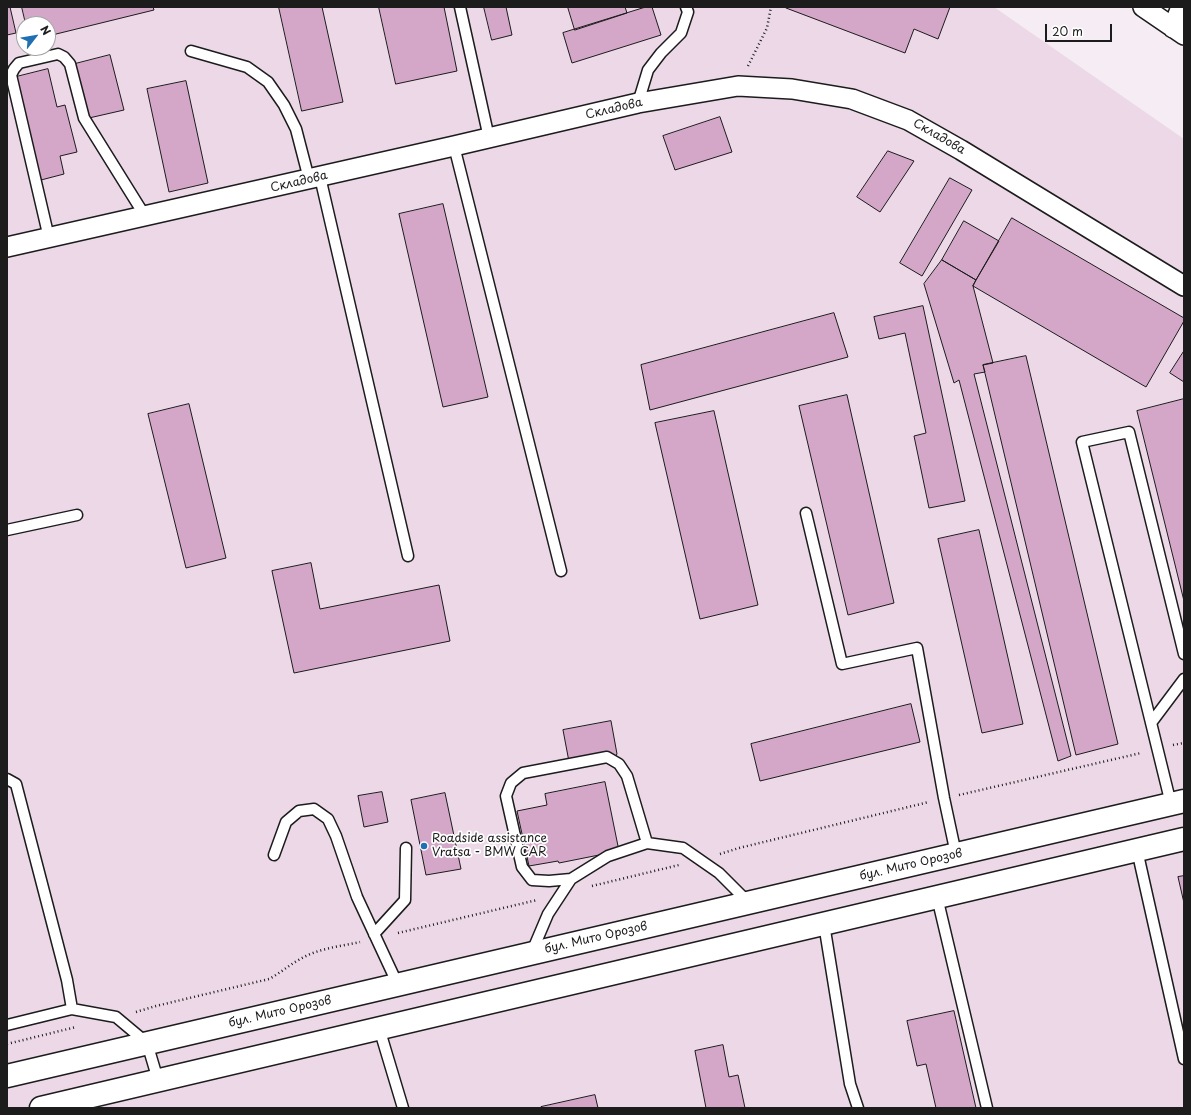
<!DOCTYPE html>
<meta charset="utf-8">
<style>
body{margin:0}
#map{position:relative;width:1191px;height:1115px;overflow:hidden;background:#f6edf4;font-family:"Playpen Sans",sans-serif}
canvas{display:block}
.frame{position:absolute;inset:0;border:8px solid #1c1c1c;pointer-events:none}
.north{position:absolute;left:16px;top:16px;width:40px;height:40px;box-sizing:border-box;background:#fff;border:1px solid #a4a4a4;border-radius:50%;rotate:59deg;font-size:11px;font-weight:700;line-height:16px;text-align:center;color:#1c1c1c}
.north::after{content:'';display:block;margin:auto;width:14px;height:18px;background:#1f6fb2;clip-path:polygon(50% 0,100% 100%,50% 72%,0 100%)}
.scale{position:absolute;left:1045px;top:24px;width:67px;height:18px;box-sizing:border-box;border:2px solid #1c1c1c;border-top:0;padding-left:5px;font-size:12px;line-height:14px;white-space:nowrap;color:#1c1c1c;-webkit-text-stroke:3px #fff;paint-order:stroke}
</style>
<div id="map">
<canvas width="1191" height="1115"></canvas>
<div class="frame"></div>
<div class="north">N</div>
<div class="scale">20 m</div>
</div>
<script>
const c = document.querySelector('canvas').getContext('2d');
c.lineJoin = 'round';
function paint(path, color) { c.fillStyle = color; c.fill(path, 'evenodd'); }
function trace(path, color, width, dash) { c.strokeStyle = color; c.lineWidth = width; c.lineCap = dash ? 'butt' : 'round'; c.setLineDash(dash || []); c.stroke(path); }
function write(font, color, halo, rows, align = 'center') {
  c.font = font + ' "Playpen Sans",sans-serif'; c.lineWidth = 3.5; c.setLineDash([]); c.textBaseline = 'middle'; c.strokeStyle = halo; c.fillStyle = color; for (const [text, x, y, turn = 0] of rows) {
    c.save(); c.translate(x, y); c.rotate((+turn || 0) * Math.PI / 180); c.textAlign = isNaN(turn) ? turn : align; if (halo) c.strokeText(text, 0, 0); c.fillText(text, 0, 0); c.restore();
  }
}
const built = new Path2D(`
 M7,7H994L1184,139V1108H7ZM24,24H48V48H24Z`);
const building = new Path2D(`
 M7,7H10L16,33L7,35Z
 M22,7H153L154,10L48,36V24H26Z
 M279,7H322L343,102L302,111Z
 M379,7H444L457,71L396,84Z
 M484,7H506L512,35L492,40Z
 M568,7H625L627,13L575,30Z
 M646,7H652L661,35L572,63L563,33Z
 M786,7H950L938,39L914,29L905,53L786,8Z
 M110,55L124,110L89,118L75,64Z
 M48,69L57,107L65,105L77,152L60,156L64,174L41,180L16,77Z
 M186,81L208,183L169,192L147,89Z
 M720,117L732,152L675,170L663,136Z
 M888,151L914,161L880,212L857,197Z
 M950,178L972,190L922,276L900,263Z
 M443,204L488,397L443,407L399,214Z
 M1012,218L1184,318V321L1146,387L973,286Z
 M964,221L999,241L976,280L942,260Z
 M942,260L976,280L973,286L993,363L983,365L985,372L974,374L1071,756L1058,761L959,380L954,383L924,284Z
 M923,306L965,501L929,508L914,436L926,433L905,333L879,339L874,317Z
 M834,313L848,357L650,410L641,365Z
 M1184,351V382L1170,373Z
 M1026,356L1118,744L1076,755L983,365Z
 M847,395L894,603L848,615L799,406Z
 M1184,399V601L1137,411Z
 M189,404L226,558L186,568L148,414Z
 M714,411L758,605L700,619L655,423Z
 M979,530L1023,724L982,733L938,539Z
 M311,563L320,609L439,585L450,641L294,673L272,571Z
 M911,704L920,742L760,781L751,744Z
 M611,721L617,754L612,761L570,767L563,730Z
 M605,782L619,851L559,863L558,861L529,866L517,811L547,805L545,794Z
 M382,792L388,822L364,827L358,796Z
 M445,793L461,869L426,875L411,800Z
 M1184,876V903L1178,877Z
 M954,1011L976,1108H936L926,1064L917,1066L907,1021Z
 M723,1045L729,1077L738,1075L745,1108H706L695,1051Z
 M595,1095L598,1108H541V1107Z`);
const path = new Path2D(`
 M748,66L767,28L771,7
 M1173,745L1184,743
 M959,795L1141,753
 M720,854L739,848L929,802
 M592,886L679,865
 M398,933L537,900
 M136,1012L156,1006L269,979C282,972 293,962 306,956C322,948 342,946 360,942
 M7,1044L76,1027`);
const lane = new Path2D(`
 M460,7L489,138
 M191,51L247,67L268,82L284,105L296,129L309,179
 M638,103L648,70L661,53L681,33L688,12L686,7
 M454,146L561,571
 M320,177L408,556
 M49,238L11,75L14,69L19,63L58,54L64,57L70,64L84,118L145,216
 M806,513L842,664L917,648L944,798L956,854
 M7,530L77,515
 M1151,723L1184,679
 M7,779L16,784L67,980L72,1009
 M1171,804L1082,442L1129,432L1184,654
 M1137,850L1184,1059
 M274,855L286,822L299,811L314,809L328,819L336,836L357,897L398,985
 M571,879L549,881L532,880L522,867L506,796L511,783L523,773L607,757L619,764L627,776L647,843
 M937,897L987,1108
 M824,924L850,1084L858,1108
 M374,934L405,900L406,848
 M531,954L548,914L571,879L608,856L647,843L683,848L719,873L749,903
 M7,1025L72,1009L116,1017L147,1043L158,1080
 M379,1028L403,1108`);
const street = new Path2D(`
 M1143,7L1184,35
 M1173,28L1181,7
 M7,247L454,146L638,103L738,86L792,89L852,99L908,120L961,150L1184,286`);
const secondary = new Path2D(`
 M7,1076L1184,801
 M41,1108L1184,839`);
const markers = [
 [424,846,4,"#1f6fb2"]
];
const streetNames = [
 ["Складова",614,109,-13],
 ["Складова",939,137,30],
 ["Складова",299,182,-13],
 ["бул. Мито Орозов",911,865,-13],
 ["бул. Мито Орозов",596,938,-13],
 ["бул. Мито Орозов",280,1012,-13]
];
const poiNames = [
 ["Roadside assistance",432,839],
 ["Vratsa - BMW CAR",432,853]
];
paint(built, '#ecd8e7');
paint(building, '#d4a7c9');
trace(building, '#1c1c1c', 1);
trace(lane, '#1c1c1c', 13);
trace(street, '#1c1c1c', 22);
trace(secondary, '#1c1c1c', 25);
trace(path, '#1c1c1c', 2.5, [1, 3]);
trace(lane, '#fff', 10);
trace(street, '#fff', 19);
trace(secondary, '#fff', 22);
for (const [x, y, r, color] of markers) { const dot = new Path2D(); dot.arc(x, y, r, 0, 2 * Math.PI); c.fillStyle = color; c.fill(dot); trace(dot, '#fff', 1.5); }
write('12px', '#1c1c1c', '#fff', streetNames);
write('12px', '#1c1c1c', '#fff', poiNames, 'left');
</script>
